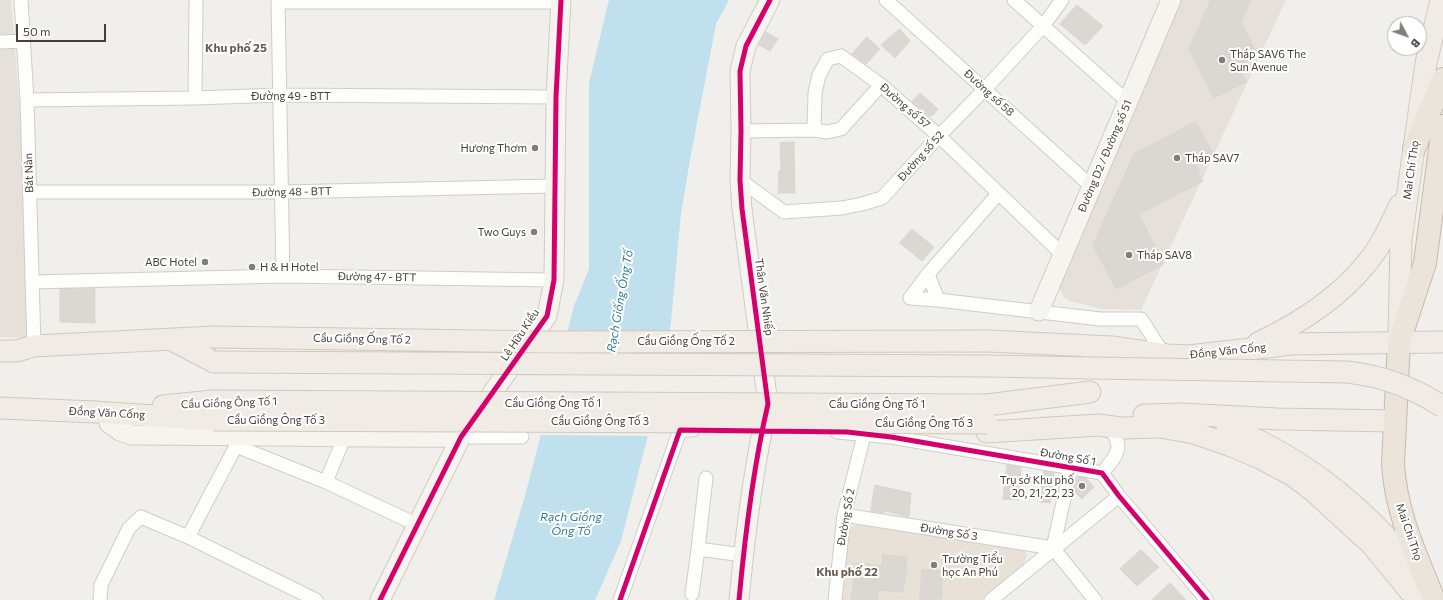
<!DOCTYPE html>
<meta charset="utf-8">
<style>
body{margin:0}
#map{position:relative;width:1443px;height:600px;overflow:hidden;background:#f1efec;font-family:Commissioner,sans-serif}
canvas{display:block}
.north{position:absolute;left:1387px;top:16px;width:40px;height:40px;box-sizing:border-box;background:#fff;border:1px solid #b5b2af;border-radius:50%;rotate:131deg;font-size:11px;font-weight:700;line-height:16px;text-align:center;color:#473f38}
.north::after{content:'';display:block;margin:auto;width:14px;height:18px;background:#827d77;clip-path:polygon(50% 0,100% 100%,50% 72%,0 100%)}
.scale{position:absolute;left:16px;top:24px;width:90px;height:18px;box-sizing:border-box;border:2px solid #473f38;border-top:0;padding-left:5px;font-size:12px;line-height:14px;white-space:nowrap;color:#473f38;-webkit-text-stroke:3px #fff;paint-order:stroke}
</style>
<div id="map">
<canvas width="1443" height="600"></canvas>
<div class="north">B</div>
<div class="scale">50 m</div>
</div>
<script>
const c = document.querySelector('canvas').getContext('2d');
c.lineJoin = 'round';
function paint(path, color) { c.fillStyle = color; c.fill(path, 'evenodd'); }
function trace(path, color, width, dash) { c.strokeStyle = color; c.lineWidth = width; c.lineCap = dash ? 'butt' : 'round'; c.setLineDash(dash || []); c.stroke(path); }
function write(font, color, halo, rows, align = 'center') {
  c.font = font + ' Commissioner,sans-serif'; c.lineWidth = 4; c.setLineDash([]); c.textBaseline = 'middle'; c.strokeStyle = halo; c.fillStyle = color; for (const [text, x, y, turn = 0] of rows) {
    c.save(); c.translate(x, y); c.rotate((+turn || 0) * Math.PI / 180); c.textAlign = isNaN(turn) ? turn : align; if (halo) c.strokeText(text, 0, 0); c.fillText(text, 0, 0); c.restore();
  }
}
const residential = new Path2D(`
 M0,0H11L38,338L0,337Z
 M1178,0H1286L1141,310L1102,309L1069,301L1063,296L1059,286Z`);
const education = new Path2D(`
 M859,524L1024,549L1027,555L1025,561L1021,568L982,600H840L847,531L853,525Z`);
const water = new Path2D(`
 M609,0H729L716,24L691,154L681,213L671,322L663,376L621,541L595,600H494L525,496L574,306L589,269V83Z`);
const pier = new Path2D(`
 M566,331H672L665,377L649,436L539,435Z`);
const building = new Path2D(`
 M1211,0H1251L1241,22L1258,56L1239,65L1241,69L1240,70L1246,82L1214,98L1189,49Z
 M1077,5L1103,26L1085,45L1060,24Z
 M900,29L910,41L895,58L881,45Z
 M766,32L778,39L770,51L759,45Z
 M867,37L880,49L866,64L852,54Z
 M920,93L938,109L932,116H929L912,102Z
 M1196,122L1213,154L1196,162L1199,169L1197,170L1203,181L1139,214L1164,264L1116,289L1093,245L1134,154Z
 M794,142L795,193H778L779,170H781L780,143Z
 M912,229L934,247L922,261L900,243Z
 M95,288V323L60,322V289Z
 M1007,465L1021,467L1018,500L1003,499Z
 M1044,471L1054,473L1050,503L1040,502Z
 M1078,477L1086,478L1094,487L1082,499L1074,491L1077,479Z
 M875,485L911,493L909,517L884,511V513L871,511Z
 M1141,550L1159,567L1137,586L1120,569Z
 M883,555L907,557L906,568H907L903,592L878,590L877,600H851L856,563L882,566Z
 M922,569L943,571L941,599H920Z
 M1170,583L1186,600H1152Z`);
const street = new Path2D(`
 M21,0L27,100L34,346
 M278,0L283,276
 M886,0L1092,187
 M1014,0L1128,102
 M278,2H561
 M0,42L23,41
 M195,98L196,0
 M27,100L195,98L280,95L556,97
 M814,130L815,93L819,75L828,59L841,56L881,85L939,136L1063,255
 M741,131L814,130L827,132L841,129L881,85
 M740,180L784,212L842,208L862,204L882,198L939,136L985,89L1043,26L1062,0
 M29,192H281L554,186
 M32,282L283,276L554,280
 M910,298L938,300L1100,319H1141L1159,347L1158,354
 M910,298L928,274
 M938,300L928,274L998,194
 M837,432L891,437L1102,473L1119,496L1207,600
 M461,437H522
 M344,438L326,482L418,525
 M236,446L326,482
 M1071,467L1053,548L1095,600
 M1102,473C1117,455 1126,447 1108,426
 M844,515L1053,548
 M188,537L236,446L237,435
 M698,549L743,555
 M692,594L698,549L706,478
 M100,600L101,585L129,528L141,517L188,537L316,600
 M620,600L680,430H693
 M835,600L844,515L864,435
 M991,600L1119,496`);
const secondary = new Path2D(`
 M1039,311L1171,0
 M109,423L120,431L131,435C241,435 351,438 461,437
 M380,600L461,437L547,316L554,280L556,97L561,0
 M739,600C745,535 753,468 768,404L742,209L740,180L741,131L740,71L746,46L770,0`);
const primary = new Path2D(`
 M1399,334L1401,240L1426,63L1441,0
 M172,340L214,362
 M989,341L1112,347L1167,355L1189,356L1292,344L1443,342
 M1258,343C1298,324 1338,299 1366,264C1381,247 1390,225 1400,205
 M0,351H17L34,346L214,337
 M988,366L1091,368
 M987,405L1090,392
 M163,406L213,401
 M0,408L95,412L213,420
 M1144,415L1181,414L1278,419L1395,421
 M1227,430C1237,433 1249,436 1259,441C1322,472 1384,525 1423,583
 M987,432L1098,425L1121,428L1160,427L1194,433L1229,445L1260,458L1292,475L1313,491L1372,545L1417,600`);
const highway = new Path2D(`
 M1414,149L1443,79
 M1434,600C1416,554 1396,514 1393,464L1399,342L1425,263L1443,126`);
const primaryBridge = new Path2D(`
 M214,337L548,342L989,341
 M214,362L988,366
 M1091,368L1347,372C1383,376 1413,387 1443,407
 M213,401L987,405
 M213,420L987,423`);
const cycleway = new Path2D(`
 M380,600L461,437L547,316L554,280L556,97L561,0
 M620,600L680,430L847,432L891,437L1102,473L1119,496L1207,600
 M739,600C745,535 753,468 768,404L742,209L740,180L741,131L740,71L746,46L770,0`);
const markers = [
 [1222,60,4,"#827d77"],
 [535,148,4,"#827d77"],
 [1177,158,4,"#827d77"],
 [534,232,4,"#827d77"],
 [1129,255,4,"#827d77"],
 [205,262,4,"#827d77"],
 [252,267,4,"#827d77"],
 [1082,486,4,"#827d77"],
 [934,565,4,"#827d77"]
];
const poiNames = [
 ["Tháp SAV6 The",1230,54],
 ["Sun Avenue",1230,67],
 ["Hương Thơm",527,148,"right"],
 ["Tháp SAV7",1185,158],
 ["Two Guys",526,232,"right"],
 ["Tháp SAV8",1137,255],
 ["ABC Hotel",197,262,"right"],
 ["H & H Hotel",260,267],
 ["Trụ sở Khu phố",1074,480,"right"],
 ["20, 21, 22, 23",1074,493,"right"],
 ["Trường Tiểu",942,559],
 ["học An Phú",942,572]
];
const streetNames = [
 ["Đường số 58",989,93,42],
 ["Đường 49 - BTT",291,96],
 ["Đường số 57",905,106,41],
 ["Đường số 52",921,156,-48],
 ["Đường D2 / Đường số 51",1105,156,-67],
 ["Mai Chí Thọ",1411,170,-82],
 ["Bát Nàn",29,173,-92],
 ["Đường 48 - BTT",292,192,-1],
 ["Đường 47 - BTT",377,277,1],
 ["Thân Văn Nhiếp",764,297,82],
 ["Lê Hữu Kiều",520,335,-56],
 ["Cầu Giồng Ống Tố 2",362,339,1],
 ["Cầu Giồng Ống Tố 2",686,341],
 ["Đồng Văn Cống",1228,351,-6],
 ["Cầu Giồng Ông Tố 1",229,403,-2],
 ["Cầu Giồng Ông Tố 1",553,403],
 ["Cầu Giồng Ông Tố 1",877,404],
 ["Đồng Văn Cống",107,413,3],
 ["Cầu Giồng Ông Tố 3",276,420],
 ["Cầu Giồng Ông Tố 3",600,421],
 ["Cầu Giồng Ông Tố 3",924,423],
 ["Đường Số 1",1068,457,10],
 ["Đường Số 2",846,517,-80],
 ["Đường Số 3",949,532,9],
 ["Mai Chí Thọ",1409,532,71]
];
const neighbourhoodNames = [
 ["Khu phố 25",236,48],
 ["Khu phố 22",847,572]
];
const waterNames = [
 ["Rạch Giống Ống Tố",620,301,-80],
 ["Rạch Giồng",571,517],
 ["Ông Tố",571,531]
];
paint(residential, '#e5e0da');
paint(education, '#e7e1d8');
paint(water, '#bfe0ec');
paint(pier, '#f1efec');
paint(building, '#dbd8d4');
trace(building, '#d9d6d2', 1);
trace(street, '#cfcdc9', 15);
trace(secondary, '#d0cbc3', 21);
trace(primary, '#d2c8ba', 23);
trace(highway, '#c7b9a9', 24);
trace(street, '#fdfdfc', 13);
trace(secondary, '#f6f4ef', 19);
trace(primary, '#f0ece5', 21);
trace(highway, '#ebe4db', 22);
trace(primaryBridge, '#d2c8ba', 23, []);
trace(primaryBridge, '#f0ece5', 21);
trace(cycleway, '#d6006c', 5);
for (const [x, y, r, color] of markers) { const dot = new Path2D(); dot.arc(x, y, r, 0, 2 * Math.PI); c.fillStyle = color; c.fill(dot); trace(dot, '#fff', 1.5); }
write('11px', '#473f38', '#fff', poiNames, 'left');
write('11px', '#473f38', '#fff', streetNames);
write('bold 12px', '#695c50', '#fff', neighbourhoodNames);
write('italic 12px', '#337d9d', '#fff', waterNames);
</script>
